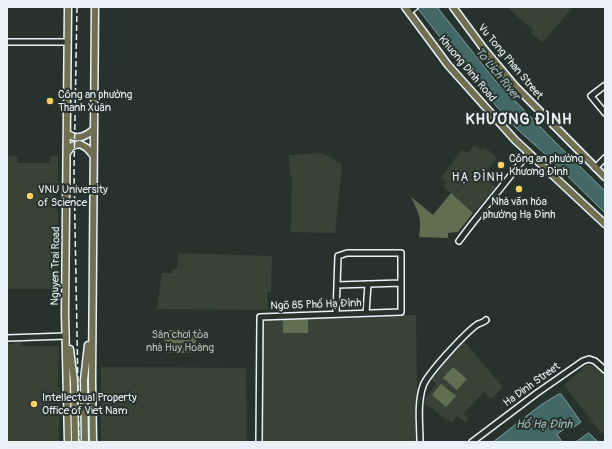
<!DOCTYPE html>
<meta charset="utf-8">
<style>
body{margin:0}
#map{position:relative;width:612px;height:449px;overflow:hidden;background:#26332d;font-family:Pangolin,sans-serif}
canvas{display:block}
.frame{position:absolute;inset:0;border:8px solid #e8f1f8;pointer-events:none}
</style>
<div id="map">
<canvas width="612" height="449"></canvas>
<div class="frame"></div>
</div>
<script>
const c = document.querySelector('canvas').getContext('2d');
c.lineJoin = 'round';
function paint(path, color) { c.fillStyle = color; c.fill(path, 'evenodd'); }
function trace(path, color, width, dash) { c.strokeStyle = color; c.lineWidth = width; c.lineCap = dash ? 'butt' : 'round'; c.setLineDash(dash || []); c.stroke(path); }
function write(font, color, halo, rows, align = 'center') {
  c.font = font + ' Pangolin,sans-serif'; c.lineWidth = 4; c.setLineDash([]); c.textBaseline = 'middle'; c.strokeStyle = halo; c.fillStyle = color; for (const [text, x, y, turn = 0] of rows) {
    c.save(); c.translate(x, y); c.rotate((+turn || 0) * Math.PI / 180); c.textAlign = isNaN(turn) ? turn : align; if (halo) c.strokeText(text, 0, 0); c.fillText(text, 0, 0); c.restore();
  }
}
const built = new Path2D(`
 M507,7H573L542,43L531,33L533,30Z
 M474,145L482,150L485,147L497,158L482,175L496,187L473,213L443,186L446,182L441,178L462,149L468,153Z
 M323,153L342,165L335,233L291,232L292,177H290L289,155Z
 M7,156H17V163H50V156H58V192L53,193V207L58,210L57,289H7Z
 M179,253L272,256L271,292H267L268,310L157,309L162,273H172L173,269H177Z
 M416,315L418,442H260L261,318Z
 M14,341H21V346H59L58,387H60L59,442H8L7,344H14Z
 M464,341L503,387L491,399L484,392L463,414L468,419L466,422L456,416L452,423L423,402L436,384L429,377Z
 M590,365H595L605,375V433H601L564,385L584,367Z
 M101,367L246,368L247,442H101Z`);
const green = new Path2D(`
 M451,193L473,213L458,232L448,233V238L419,237C422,218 419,214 411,197L433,215Z
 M308,319V333H283V320Z
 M164,330H196V353H165Z
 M453,367L467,379L457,390L443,378Z
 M441,384L456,396L446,407L432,395Z`);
const water = new Path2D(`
 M417,7H437L494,79L555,142L605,191V213L545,154L516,128L474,81Z
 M559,394H561L581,422L571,429L567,427L557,434L562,442H493L541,405Z
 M589,433L598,442H572L577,441Z`);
const minor = new Path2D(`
 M409,12L415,7
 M7,42H68
 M605,87L604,86L591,96L605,113
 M595,168L605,158
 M459,241C481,211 506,183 528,153
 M337,285L401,283
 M366,313L368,284
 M7,338L66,336
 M259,442L260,317L401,312V253H347L338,256L336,314
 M420,442C420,424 417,404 423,386C427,374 466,332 478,324C481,323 484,322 486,320
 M472,442L537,393L583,361L589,359L595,361L605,370`);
const major = new Path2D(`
 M405,7L448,65L515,140L605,224
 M453,7L484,49L515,86L605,177
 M67,133C76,141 85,137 93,130
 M67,153L72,146L80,144L87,148L93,155
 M70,349L74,381L75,442
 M68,442L65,313L68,7
 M85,442L84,380L88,345
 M93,442L92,380L95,7`);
const rail = new Path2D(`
 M77,7L74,171L79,442`);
const markers = [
 [50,101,4,"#ffd166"],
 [501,165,4,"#ffd166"],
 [519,189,4,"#ffd166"],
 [30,196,4,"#ffd166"],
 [34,404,4,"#ffd166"]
];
const streetNames = [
 ["Vu Tong Phan Street",510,62,50],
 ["Khuong Dinh Road",467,69,50],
 ["Nguyen Trai Road",56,266,-89],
 ["Ngõ 85 Phố Hạ Đình",316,305,-2],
 ["Ha Dinh Street",532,385,-36]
];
const poiNames = [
 ["Công an phường",58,95],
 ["Thanh Xuân",58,108],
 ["Công an phường",509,159],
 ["Khương Đình",509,172],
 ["VNU University",38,190],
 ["of Science",38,203],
 ["Nhà văn hóa",519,202,"center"],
 ["phường Hạ Đình",519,215,"center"],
 ["Intellectual Property",42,398],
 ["Office of Viet Nam",42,411]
];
const parkNames = [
 ["Sân chơi tòa",180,335],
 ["nhà Huy Hoàng",180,348]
];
const waterNames = [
 ["To Lich River",497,74,51],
 ["Hồ Hạ Đình",544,425]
];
const neighbourhoodNames = [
 ["HẠ ĐÌNH",478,178]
];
const districtNames = [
 ["KHƯƠNG ĐÌNH",519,120]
];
paint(built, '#3a4238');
paint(green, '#606f51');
paint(water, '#436868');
trace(water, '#859fa2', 1);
trace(minor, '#e8f1f8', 8);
trace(major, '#e8f1f8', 9);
trace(minor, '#26332d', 5);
trace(major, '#716f52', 6);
trace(rail, '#e8f1f8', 1.5, [6, 3]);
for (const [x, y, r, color] of markers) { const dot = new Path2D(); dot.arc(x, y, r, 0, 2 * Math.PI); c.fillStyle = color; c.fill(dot); trace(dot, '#26332d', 1.5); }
write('11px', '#e8f1f8', '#26332d', streetNames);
write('11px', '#e8f1f8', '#26332d', poiNames, 'left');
write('11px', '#b2bdb5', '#26332d', parkNames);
write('italic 12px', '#a6babe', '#26332d', waterNames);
c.letterSpacing = '1px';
write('12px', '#e8f1f8', '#26332d', neighbourhoodNames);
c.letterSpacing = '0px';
c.letterSpacing = '1px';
write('bold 15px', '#e8f1f8', '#26332d', districtNames);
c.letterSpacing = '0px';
</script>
